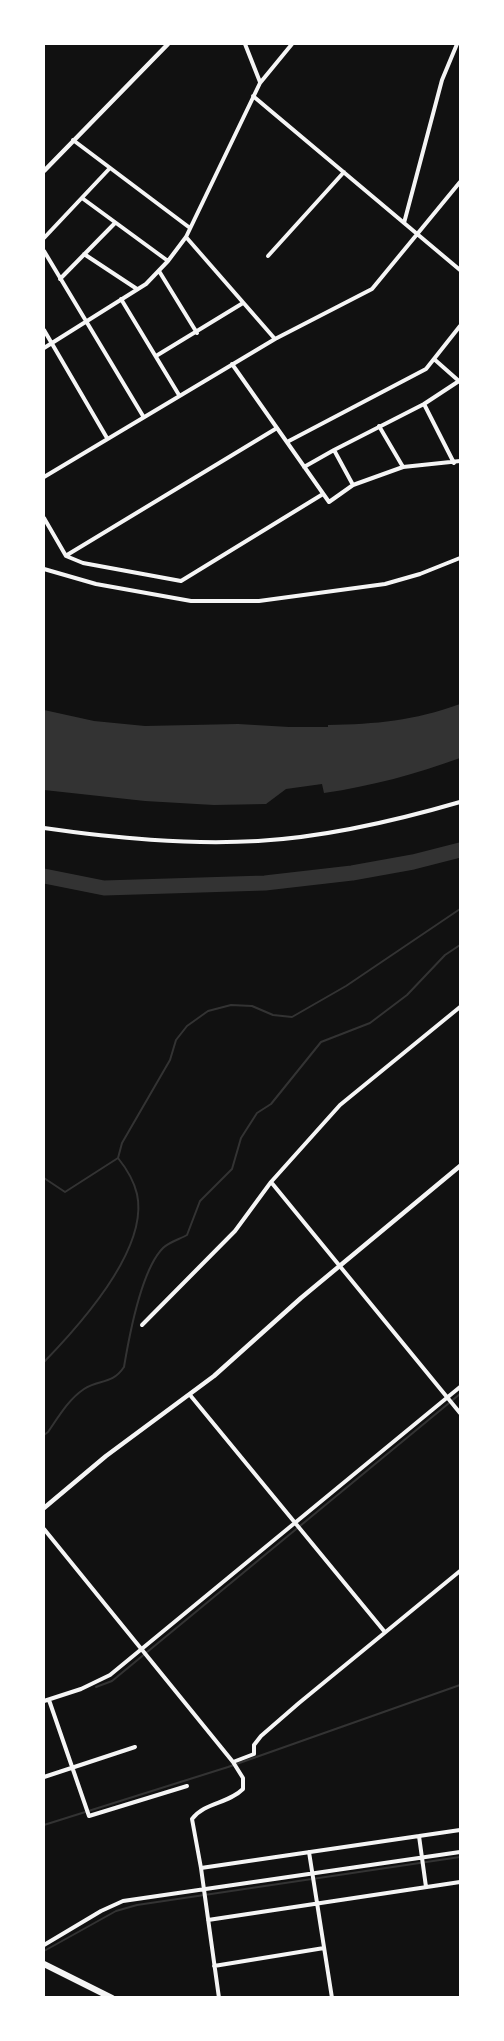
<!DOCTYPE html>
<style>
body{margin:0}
#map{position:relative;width:504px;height:2041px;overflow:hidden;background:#111;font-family:Barlow,sans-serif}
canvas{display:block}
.frame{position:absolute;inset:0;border:45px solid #fff;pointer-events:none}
</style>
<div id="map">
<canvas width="504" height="2041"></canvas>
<div class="frame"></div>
</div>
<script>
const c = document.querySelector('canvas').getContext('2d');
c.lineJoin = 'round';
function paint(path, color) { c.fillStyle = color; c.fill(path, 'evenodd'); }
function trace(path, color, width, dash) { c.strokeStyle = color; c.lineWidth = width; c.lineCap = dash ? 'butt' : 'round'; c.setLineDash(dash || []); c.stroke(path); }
const water = new Path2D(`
 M460,704V758C416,774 372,786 324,793L322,784L286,789L266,804L214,805L145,801L44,790V710L94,721L145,726L238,724L289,727H328V725C377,724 413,721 460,704Z`);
const stream = new Path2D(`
 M44,1178L65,1192L118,1158L122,1143L170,1060L176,1040L187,1026L208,1011L231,1005L252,1006L273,1015L292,1017L346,986L460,909
 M44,1362C79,1326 149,1249 137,1194C134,1181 126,1168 118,1158
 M44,1435L48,1432C59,1416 68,1400 84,1389C99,1379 112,1385 124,1367C129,1337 141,1270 163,1248C169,1242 180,1239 187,1235L200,1201L232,1169L241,1138L257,1113L271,1104L321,1042L370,1023L407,995L445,955L460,945
 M96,1687L112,1681L460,1394
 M44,1825L228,1767L460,1685
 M44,1951L116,1911L137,1905L460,1857`);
const river = new Path2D(`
 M44,876L104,888L265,883L352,873L413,862L460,850`);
const minor = new Path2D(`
 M245,44L260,82
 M253,96L460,270
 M73,140L190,228
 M82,198L168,261
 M404,223L442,80L457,44
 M186,237L275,339
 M44,238L110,168
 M44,251L143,416
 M84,254L137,289
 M268,256L344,172
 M159,271L197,333
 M60,279L115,223
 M121,299L179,395
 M44,330L107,438
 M44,348L146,284L168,261L186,237L260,83L292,44
 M156,356L243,303
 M434,359L460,382
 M232,364L329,502L353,485L403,467L460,461
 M424,404L454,463
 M379,426L403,467
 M287,442L426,369L460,326
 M334,450L424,404L459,381
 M304,467L334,450L353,485
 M44,477L275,339L372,289L460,182
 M44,518L66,556L83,563L181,581L323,494
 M67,555L277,428
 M44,569L96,584L191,601H259L385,584L420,574L460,558
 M44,828C115,838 186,845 258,841C327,837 395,821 460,802
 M271,1182L460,1413
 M142,1325L235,1231L271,1182L340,1105L460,1007
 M190,1395L384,1631
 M44,1529L233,1762L243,1778V1789C228,1804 205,1802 192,1819L201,1868L219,1998
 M49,1700L89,1816L187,1786
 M44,1701L81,1689L110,1675L460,1387
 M233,1762L254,1754V1745L261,1736L299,1703L460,1571
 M44,1777L135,1747
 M419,1836L426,1887
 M309,1852L332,1998
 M201,1868L460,1830
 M208,1920L460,1882
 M44,1945L101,1911L123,1901L460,1852
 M214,1966L324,1948`);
const tertiary = new Path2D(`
 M44,171L168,44
 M44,1508L106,1456L214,1376L301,1298L460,1166`);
const trunk = new Path2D(`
 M44,1964L112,1998`);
paint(water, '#333');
trace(stream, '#333', 2);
trace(river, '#333', 15);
trace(minor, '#f5f5f5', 4);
trace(tertiary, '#f5f5f5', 4.5);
trace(trunk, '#f5f5f5', 6);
</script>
